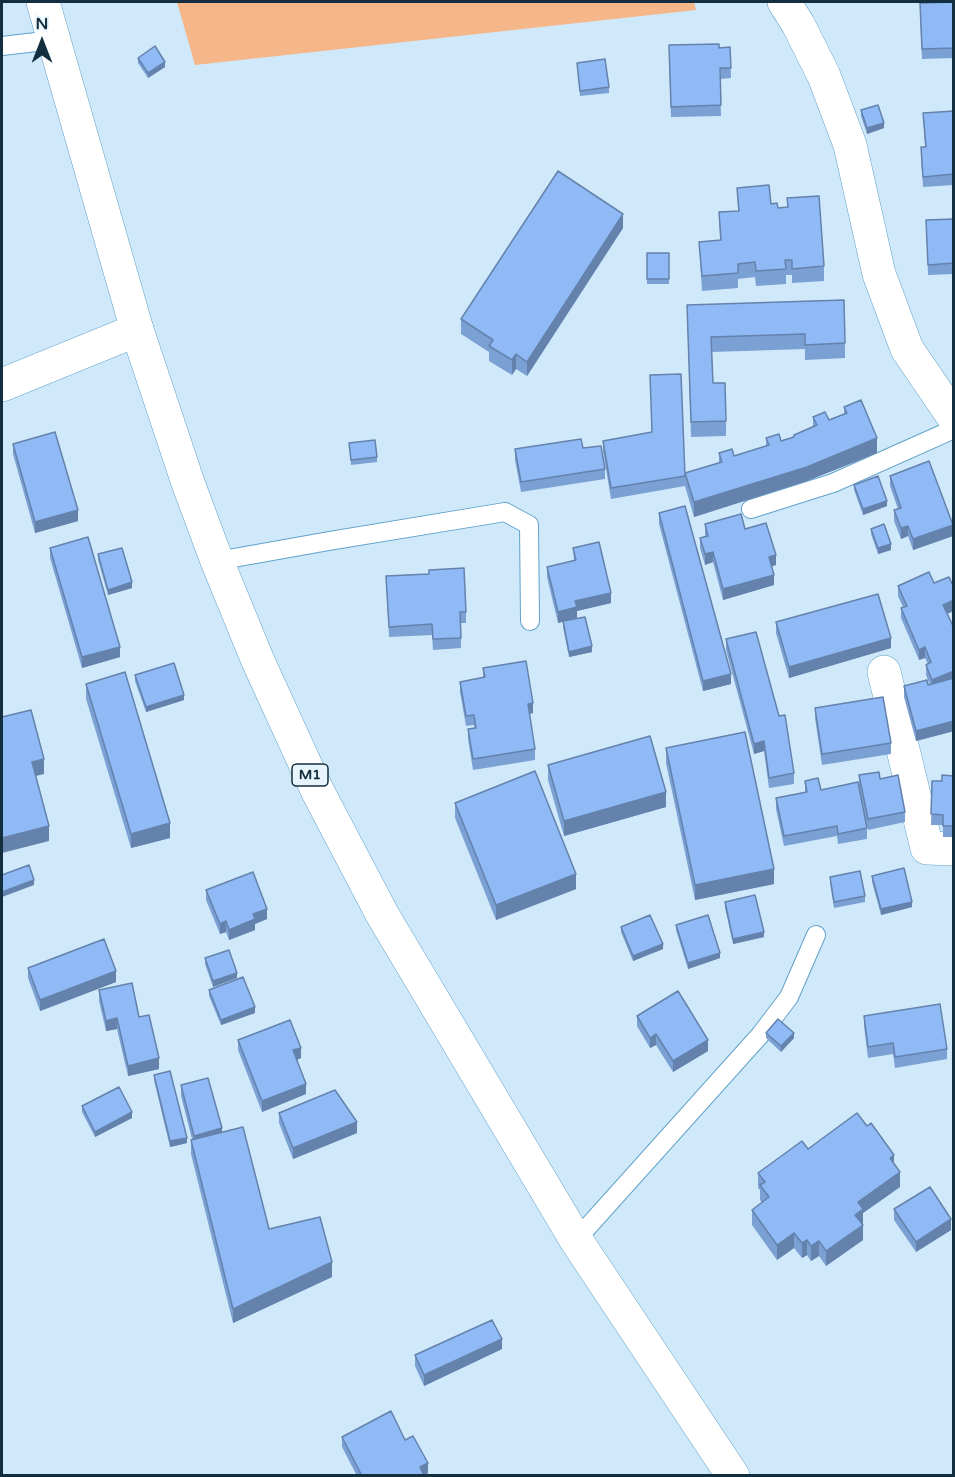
<!DOCTYPE html>
<style>
body{margin:0}
#map{position:relative;width:955px;height:1477px;overflow:hidden;background:#d0e9fa;font-family:"Varela Round",sans-serif}
canvas{display:block}
.frame{position:absolute;inset:0;border:3px solid #132e3e;pointer-events:none}
.north{position:absolute;left:12px;top:12px;width:60px;height:60px;-webkit-text-stroke:4px #e8f5fd;paint-order:stroke;rotate:0deg;font-size:16px;font-weight:700;line-height:24px;text-align:center;color:#132e3e}
.north::after{content:'';display:block;margin:auto;width:21px;height:27px;background:#132e3e;clip-path:polygon(50% 0,100% 100%,50% 72%,0 100%)}
</style>
<div id="map">
<canvas width="955" height="1477"></canvas>
<div class="frame"></div>
<div class="north">N</div>
</div>
<script>
const c = document.querySelector('canvas').getContext('2d');
c.lineJoin = 'round';
function paint(path, color) { c.fillStyle = color; c.fill(path, 'evenodd'); }
function trace(path, color, width, dash) { c.strokeStyle = color; c.lineWidth = width; c.lineCap = dash ? 'butt' : 'round'; c.setLineDash(dash || []); c.stroke(path); }
function write(font, color, halo, rows, align = 'center') {
  c.font = font + ' "Varela Round",sans-serif'; c.lineWidth = 5; c.setLineDash([]); c.textBaseline = 'middle'; c.strokeStyle = halo; c.fillStyle = color; for (const [text, x, y, turn = 0] of rows) {
    c.save(); c.translate(x, y); c.rotate((+turn || 0) * Math.PI / 180); c.textAlign = isNaN(turn) ? turn : align; if (halo) c.strokeText(text, 0, 0); c.fillText(text, 0, 0); c.restore();
  }
}
const green = new Path2D(`
 M177,2H694L696,10L195,65Z`);
const service = new Path2D(`
 M2,46L53,40
 M751,509L833,483L954,429
 M217,561L329,541L505,512L529,525L530,621
 M576,1240L761,1034L789,997L816,935`);
const minor = new Path2D(`
 M784,2L798,24L824,76L850,145L879,274L907,349L954,418
 M2,385L137,330
 M884,672L927,848L954,849`);
const trunk = new Path2D(`
 M43,2L137,330L188,483L217,561L258,661L317,790L382,914L576,1240L733,1476`);
const wall = new Path2D(`
 M954,2V58L922,59L920,13Z
 M730,47L731,78L720,79L721,116L671,117L669,56L719,48Z
 M138,58L165,67L148,78L138,63Z
 M577,63L609,87V93L580,96Z
 M861,110L884,128L867,134L861,116Z
 M954,111V185L923,187L921,158V147H925L923,113Z
 M737,188L778,208L787,207V198L824,266V281L792,283V275H786V284L756,286L755,277L738,279V288L702,291L699,242L720,240L719,212L738,211Z
 M954,219V274L928,275L926,220Z
 M623,228L527,376L516,369L512,375L489,361V352L461,334V319Z
 M647,253H669V284H647Z
 M687,305L845,343V358L805,360V349L712,352L713,383L726,421V436L691,437Z
 M844,407L877,453L807,481L694,517L685,486L611,499L603,451V441L685,476L719,463V453L734,456L766,446V438L781,441L794,437V435L813,427V417L829,420L844,414Z
 M349,443L377,457V462L351,465Z
 M13,444L78,521L35,533L13,454Z
 M583,448L605,469V479L521,492L515,460V449Z
 M890,476L953,536L913,550L908,536L901,539L894,521V510L898,509L890,486Z
 M854,485L887,506L863,515L854,490Z
 M659,513L731,684L703,691L659,524Z
 M705,524L745,529L776,565L772,566L774,585L723,600L713,562L705,565L700,548V538L705,536Z
 M871,529L891,550L878,554L871,534Z
 M50,548L120,657L82,668L50,558Z
 M573,548L611,603L577,611V618L558,623L547,577V567L574,561Z
 M98,554L132,588L108,595L98,560Z
 M386,576L466,612V623H461V648L433,650L432,635L389,637Z
 M934,583L954,588V611L947,614L954,628V731L916,741L904,697V686L930,685L926,675V665L928,664L925,658L919,660L901,618V608L903,607L898,596V586Z
 M563,621L592,652L569,657L563,627Z
 M776,622L891,648L789,678L776,633Z
 M726,639L779,716L794,773V784L769,788L764,751L754,754L726,650Z
 M483,668L533,713L529,714L535,749V760L473,770L468,739V729L474,728V725L466,726L460,692V682L483,678Z
 M135,675L184,700L146,712L135,681Z
 M86,684L170,838L131,848L86,699Z
 M815,708L891,743V754L822,765L815,718Z
 M666,748L774,884L695,900L666,763Z
 M548,765L666,807L564,836L548,780Z
 M859,775L880,779L905,812V822L868,830L860,790L867,828V839L838,844L837,836L784,846L776,809V798L805,792V781L821,790L859,785Z
 M954,776V837H943V825H931L932,781H942Z
 M455,803L576,889L496,920L455,818Z
 M872,876L912,907L881,915L872,882Z
 M830,877L865,896V902L834,908L830,883Z
 M206,890L267,919L255,924V930L229,940L226,932L220,934L206,900Z
 M725,902L764,937L733,944L725,908Z
 M676,925L720,958L688,969L676,930Z
 M621,927L663,949L633,961L621,932Z
 M205,958L237,978L213,987L205,964Z
 M28,968L116,982L40,1011L28,978Z
 M99,990L139,1017L159,1069L128,1076L117,1029L106,1031L99,1001Z
 M209,990L255,1013L221,1025L209,996Z
 M637,1016L708,1051L673,1072L656,1045L650,1048L637,1026Z
 M864,1016L947,1049V1059L895,1068L893,1054L868,1058L864,1026Z
 M766,1033L794,1038L781,1052L766,1038Z
 M238,1040L301,1058L297,1060L306,1094L262,1112L238,1050Z
 M154,1075L187,1143L170,1147L154,1080Z
 M181,1085L222,1132L269,1229L332,1277L233,1323L191,1154V1140L192,1139L181,1096Z
 M82,1106L132,1118L95,1137L82,1112Z
 M279,1113L357,1133L293,1159L279,1123Z
 M808,1149L894,1165L900,1187L863,1213V1240L826,1266L819,1256L811,1261L807,1255L802,1258L794,1248L777,1260L752,1225V1210L762,1203L760,1200V1190L758,1188V1173Z
 M894,1209L951,1230L916,1252L894,1220Z
 M502,1349L424,1386L415,1366V1355Z
 M342,1437L405,1440L428,1473L424,1476H357L342,1447Z`);
const shadedWall = new Path2D(`
 M165,62V67L148,78V73Z
 M884,123V128L867,134V128Z
 M623,214V228L527,376V362Z
 M516,354V369L512,375V360Z
 M877,438V453L807,481L694,517V502Z
 M887,501V506L863,515V509Z
 M78,510V521L35,533V522Z
 M953,525V536L913,550V539Z
 M908,526V536L901,539V528Z
 M891,544V550L878,554V548Z
 M713,552V562L705,565V554Z
 M776,555V565L769,567V557Z
 M774,575V585L723,600V589Z
 M132,582V588L108,595V590Z
 M611,593V603L577,611V618L558,623V612L575,601Z
 M954,600V611L943,615V605Z
 M891,638V648L789,678V667Z
 M592,646V652L569,657V652Z
 M120,647V657L82,668V657Z
 M925,647V658L919,660V650Z
 M954,671V681L932,690V680Z
 M731,674V684L703,691V681Z
 M184,695V700L146,712V707Z
 M533,703V713L528,714V704Z
 M954,721V731L916,741V731Z
 M764,741V751L754,754V744Z
 M44,759V774L32,777V762Z
 M666,792V807L564,836V821Z
 M170,823V838L131,848V834Z
 M49,826V841L2,853V838Z
 M774,869V884L695,900V885Z
 M576,874V889L496,920V905Z
 M34,880V885L2,897V892Z
 M912,902V907L881,915V909Z
 M267,909V919L255,924V930L229,940V930L253,914Z
 M226,921V932L220,934V924Z
 M764,932V937L733,944V939Z
 M663,944V949L633,961V956Z
 M720,953V958L688,969V963Z
 M116,971V982L40,1011V1000Z
 M237,973V978L213,987V981Z
 M255,1007V1013L221,1025V1020Z
 M117,1018V1029L106,1031V1021Z
 M794,1033V1038L781,1052V1046Z
 M656,1034V1045L650,1048V1038Z
 M708,1040V1051L673,1072V1061Z
 M301,1048V1058L293,1061V1050Z
 M159,1058V1069L128,1076V1066Z
 M306,1084V1094L262,1112V1101Z
 M132,1112V1118L95,1137V1132Z
 M357,1122V1133L293,1159V1148Z
 M222,1128V1139L194,1147V1136Z
 M187,1138V1143L170,1147V1141Z
 M894,1155V1170L890,1158Z
 M900,1172V1187L863,1213V1224L858,1228L863,1225V1240L826,1266V1251L858,1202Z
 M951,1219V1230L916,1252V1242Z
 M794,1233V1248L777,1260V1245Z
 M807,1240V1255L802,1258V1243Z
 M819,1241V1256L811,1261V1246Z
 M332,1262V1277L233,1323V1309Z
 M502,1339V1349L424,1386V1375Z
 M428,1463V1473L423,1476L420,1467Z`);
const building = new Path2D(`
 M954,2V48L922,49L920,3Z
 M719,44V48L730,47L731,68H720L721,105L671,107L669,45Z
 M155,46L165,62L148,73L138,58Z
 M605,59L609,87L580,91L577,63Z
 M878,105L884,123L867,128L861,110Z
 M954,111V174L923,177L921,147H926L923,113Z
 M558,171L623,214L527,362L516,354L512,360L489,346L493,340L461,319Z
 M769,185L771,204L777,203L778,208L788,207L787,198L819,196L824,266L792,269V260H785L786,269L756,271L755,262L738,264V273L702,276L699,242L721,240L719,212L739,211L737,188Z
 M954,219V263L928,265L926,220Z
 M647,253H669V279H647Z
 M844,300L845,343L805,345V334L711,337L713,383H725L726,421L691,422L687,305Z
 M681,374L685,476L611,488L603,441L652,432L650,375Z
 M861,400L877,438L807,467L694,502L685,473L722,462L719,453L732,449L734,456L769,445L766,438L779,434L781,441L794,437V435L817,425L813,417L825,412L829,420L847,413L844,407Z
 M55,432L78,510L35,522L13,444Z
 M581,439L583,448L601,446L605,469L521,482L515,449Z
 M375,440L377,457L351,460L349,443Z
 M929,461L953,525L913,539L908,526L901,528L894,510L901,508L890,476Z
 M878,476L887,501L863,509L854,485Z
 M685,506L731,674L703,681L659,513Z
 M741,514L745,529L766,523L776,555L769,557L774,575L723,589L713,552L705,554L700,538L708,536L705,524Z
 M884,524L891,544L878,548L871,529Z
 M88,537L120,647L82,657L50,548Z
 M599,542L611,593L575,601L577,607L558,612L547,567L576,560L573,548Z
 M122,548L132,582L108,590L98,554Z
 M464,568L466,612H460L461,638L433,639L432,624L389,627L386,576L429,574V570Z
 M929,572L934,583L949,577L954,588V600L943,605L954,628V671L932,680L926,665L931,662L925,647L919,650L901,608L907,606L898,586Z
 M878,594L891,638L789,667L776,622Z
 M585,617L592,646L569,652L563,621Z
 M756,632L779,716L785,715L794,773L769,778L764,741L754,744L726,639Z
 M526,661L533,703L528,704L535,749L473,759L468,729L476,728L474,715L466,716L460,682L485,677L483,668Z
 M174,663L184,695L146,707L135,675Z
 M125,672L170,823L131,834L86,684Z
 M954,678V721L916,731L904,686L927,680L928,685Z
 M883,697L891,743L822,754L815,708Z
 M31,710L44,759L32,762L49,826L2,838V717Z
 M745,732L774,869L695,885L666,748Z
 M650,736L666,792L564,821L548,765Z
 M535,771L576,874L496,905L455,803Z
 M879,772L880,779L898,775L905,812L868,819L859,775Z
 M942,775L954,776V826H943V815L931,814L932,781H942Z
 M818,778L821,790L858,782L867,828L838,834L837,826L784,836L776,798L807,792L805,781Z
 M29,865L34,880L2,892V875Z
 M904,868L912,902L881,909L872,876Z
 M860,871L865,896L834,902L830,877Z
 M253,872L267,909L253,914L255,919L229,930L226,921L220,924L206,890Z
 M755,895L764,932L733,939L725,902Z
 M650,915L663,944L633,956L621,927Z
 M708,915L720,953L688,963L676,925Z
 M104,939L116,971L40,1000L28,968Z
 M229,950L237,973L213,981L205,958Z
 M243,977L255,1007L221,1020L209,990Z
 M132,983L139,1017L149,1015L159,1058L128,1066L117,1018L106,1021L99,990Z
 M678,991L708,1040L673,1061L656,1034L650,1038L637,1016Z
 M940,1004L947,1049L895,1057L893,1043L868,1047L864,1016Z
 M778,1019L794,1033L781,1046L766,1033Z
 M290,1020L301,1048L293,1050L306,1084L262,1101L238,1040Z
 M170,1071L187,1138L170,1141L154,1075Z
 M208,1078L222,1128L194,1136L181,1085Z
 M119,1087L132,1112L95,1132L82,1106Z
 M335,1090L357,1122L293,1148L279,1113Z
 M857,1113L867,1126L871,1123L894,1155L890,1158L900,1172L858,1202L863,1209L855,1215L863,1225L826,1251L819,1241L811,1246L807,1240L802,1243L794,1233L777,1245L752,1210L769,1197L760,1185L765,1182L758,1173L802,1141L808,1149Z
 M243,1127L269,1229L320,1217L332,1262L233,1309L191,1140Z
 M930,1187L951,1219L916,1242L894,1209Z
 M492,1320L502,1339L424,1375L415,1355Z
 M391,1411L405,1440L413,1436L428,1463L420,1467L424,1476H362L342,1437Z`);
const shields = [
 [310,775,36]
];
const shieldNames = [
 ["M1",310,775]
];
paint(green, '#f5b689');
trace(service, '#61a2ca', 20);
trace(minor, '#61a2ca', 34);
trace(trunk, '#61a2ca', 34);
trace(service, '#fff', 18);
trace(minor, '#fff', 33);
trace(trunk, '#fff', 33);
paint(wall, '#7ba0d4');
paint(shadedWall, '#6482ac');
paint(building, '#8fbaf6');
trace(building, '#6482ac', 1.5);
for (const [x, y, w] of shields) { const box = new Path2D(); box.roundRect(x - w / 2, y - 11, w, 22, 4.5); c.fillStyle = '#e8f5fd'; c.fill(box); trace(box, '#132e3e', 1.5); }
write('bold 14px', '#132e3e', null, shieldNames);
</script>
